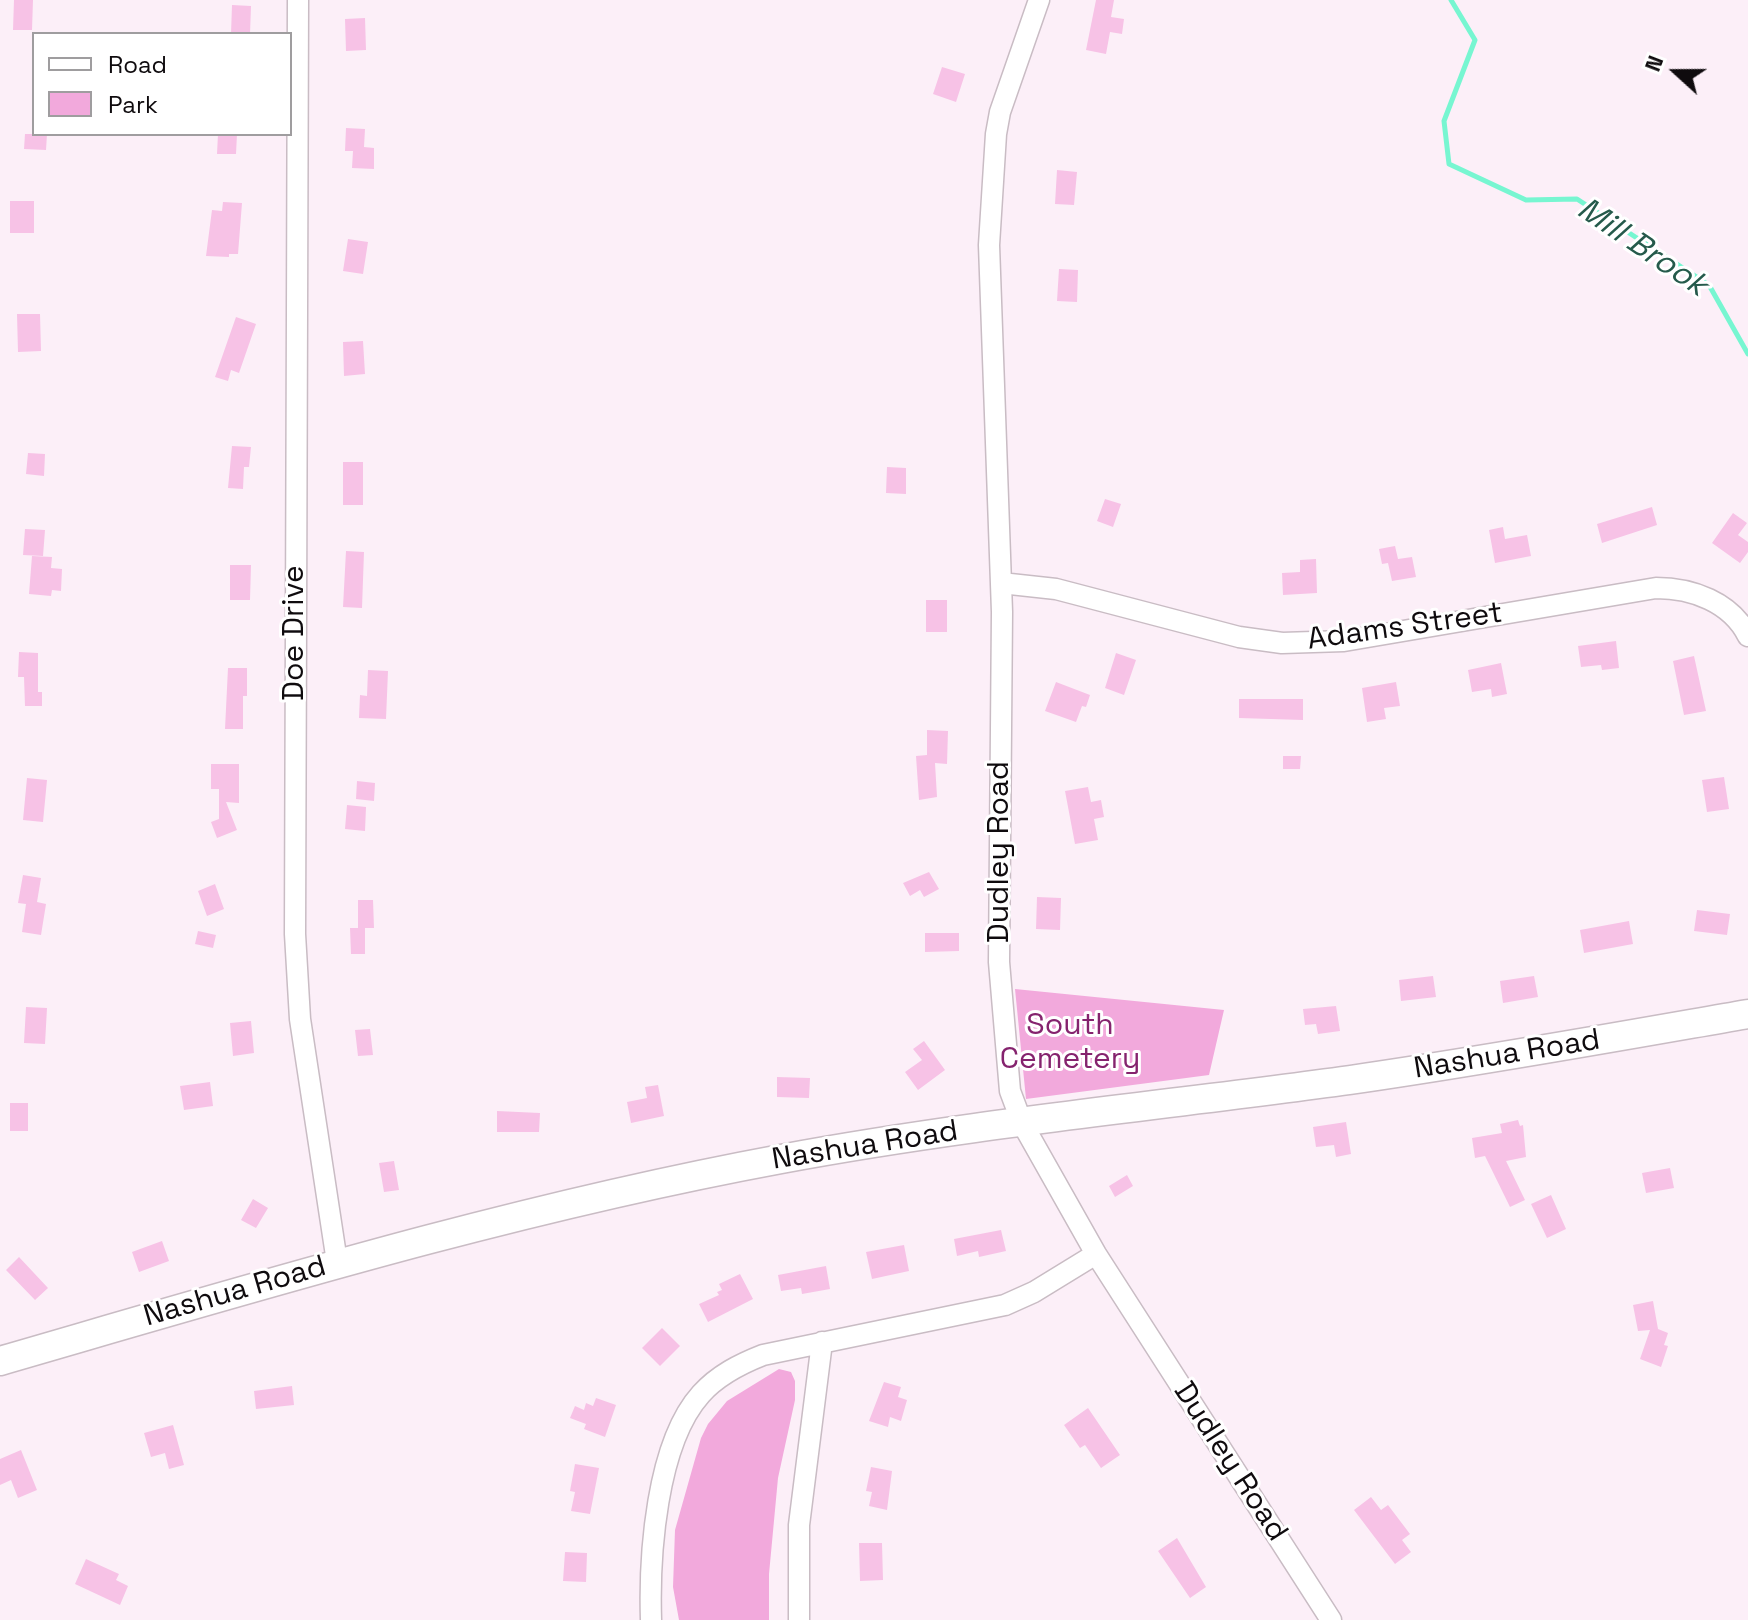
<!DOCTYPE html>
<style>
body{margin:0}
#map{position:relative;width:1748px;height:1620px;overflow:hidden;background:#fceff8;font-family:"Space Grotesk",sans-serif}
canvas{display:block}
.legend{position:absolute;left:32px;top:32px;width:260px;height:104px;box-sizing:border-box;background:#fff;border:2px solid #9f9d9f;margin:0;padding:10px 14px;list-style:none;font-size:24px;color:#0f0b0e}
.legend li{display:flex;align-items:center;gap:16px;height:40px}
.legend b{width:40px;border:2px solid #9f9d9f}
.north{position:absolute;left:1636px;top:32px;width:80px;height:80px;-webkit-text-stroke:6px #fff;paint-order:stroke;rotate:291deg;font-size:22px;font-weight:700;line-height:32px;text-align:center;color:#0f0b0e}
.north::after{content:'';display:block;margin:auto;width:28px;height:36px;background:#0f0b0e;clip-path:polygon(50% 0,100% 100%,50% 72%,0 100%)}
</style>
<div id="map">
<canvas width="1748" height="1620"></canvas>
<ul class="legend">
<li><b style="height:10px;background:#fff"></b>Road</li>
<li><b style="height:22px;background:#f2a9dc"></b>Park</li>
</ul>
<div class="north">N</div>
</div>
<script>
const c = document.querySelector('canvas').getContext('2d');
c.lineJoin = 'round';
function paint(path, color) { c.fillStyle = color; c.fill(path, 'evenodd'); }
function trace(path, color, width, dash) { c.strokeStyle = color; c.lineWidth = width; c.lineCap = dash ? 'butt' : 'round'; c.setLineDash(dash || []); c.stroke(path); }
function write(font, color, halo, rows, align = 'center') {
  c.font = font + ' "Space Grotesk",sans-serif'; c.lineWidth = 6; c.setLineDash([]); c.textBaseline = 'middle'; c.strokeStyle = halo; c.fillStyle = color; for (const [text, x, y, turn = 0] of rows) {
    c.save(); c.translate(x, y); c.rotate((+turn || 0) * Math.PI / 180); c.textAlign = isNaN(turn) ? turn : align; if (halo) c.strokeText(text, 0, 0); c.fillText(text, 0, 0); c.restore();
  }
}
const green = new Path2D(`
 M1015,989L1224,1010L1209,1075L1026,1099Z
 M779,1369L791,1372L795,1381V1400L778,1478L769,1574V1620H679L673,1587L675,1530L701,1438L708,1424L727,1401Z`);
const stream = new Path2D(`
 M1451,0L1475,40L1444,121L1449,164L1526,200L1577,199L1709,285L1748,354`);
const building = new Path2D(`
 M14,0H33L32,30H13Z
 M1096,0H1114L1111,17L1124,19L1122,34L1110,32L1106,54L1086,50Z
 M232,5L251,6L250,34H231Z
 M365,18L366,50L346,51L345,19Z
 M942,67L965,74L956,102L933,94Z
 M346,128L365,129L364,147L374,148V169L352,168L353,151H345Z
 M25,134H47L46,150L24,149Z
 M218,134H237L236,154H217Z
 M1057,170L1077,172L1074,205L1055,204Z
 M10,201H34V233H10Z
 M223,202L242,203L238,254H229V257L206,256L212,210L222,211Z
 M348,239L368,242L363,274L343,271Z
 M1059,269L1078,270L1077,302L1057,301Z
 M17,314H40L41,351L18,352Z
 M236,317L256,324L239,373L231,370L228,381L215,377Z
 M363,341L365,374L344,376L343,342Z
 M232,446L251,447L249,467H244L243,489L228,488Z
 M28,453L45,454L44,476L26,474Z
 M343,462H363V505H343Z
 M887,467L906,468V494L886,493Z
 M1105,499L1121,504L1113,527L1097,521Z
 M1652,507L1657,525L1602,543L1597,524Z
 M1733,513L1747,523L1738,535L1748,542V552L1740,563L1712,543Z
 M1503,527L1505,539L1527,535L1531,556L1495,563L1489,530Z
 M25,529L45,530L43,556L23,555Z
 M1395,546L1398,559L1412,557L1416,577L1392,581L1388,563L1382,564L1379,549Z
 M346,551L364,552L362,608L343,607Z
 M32,556L52,557L51,568L62,569L61,591L52,590L51,596L29,594Z
 M1316,559L1317,593L1283,595L1282,573L1300,572V560Z
 M230,565H251L250,600H230Z
 M926,600H947V632H926Z
 M1616,641L1619,668L1602,670L1601,665L1581,667L1578,646Z
 M19,652L38,653V692H42V706H25L24,677H18Z
 M1116,653L1136,660L1124,695L1105,688Z
 M1694,656L1706,711L1684,715L1673,661Z
 M1501,663L1507,694L1492,697L1491,689L1472,692L1468,670Z
 M228,668H247V696H243V729H225Z
 M368,670L388,671L386,719L359,718L360,695L367,696Z
 M1056,682L1090,695L1086,707L1082,706L1076,722L1045,711Z
 M1396,682L1400,706L1384,708L1386,719L1367,722L1362,688Z
 M1239,699H1303V720L1239,718Z
 M927,730L948,731L947,764L935,763L937,797L919,800L916,756L927,755Z
 M1283,756H1301L1300,769H1283Z
 M211,764H239V803L226,802L237,830L217,838L211,822L219,819V789H211Z
 M1724,777L1729,809L1707,812L1702,780Z
 M27,778L47,780L43,822L23,820Z
 M357,781L375,783L374,801L356,799Z
 M1088,787L1091,802L1101,800L1104,817L1094,819L1098,840L1075,844L1065,791Z
 M347,805L366,807L365,831L345,829Z
 M929,872L939,889L924,897L920,890L910,896L903,883Z
 M23,875L41,878L37,902L46,904L41,935L22,932L26,904L18,903Z
 M215,884L224,909L207,916L198,891Z
 M1037,897L1061,898L1060,930L1036,929Z
 M358,900H373L374,928H365V954H351L350,928H358Z
 M1697,910L1730,914L1727,935L1694,931Z
 M1629,921L1633,944L1584,953L1580,930Z
 M198,931L216,935L213,948L195,944Z
 M925,933H959V951L925,952Z
 M1433,976L1436,997L1401,1001L1399,980Z
 M1534,976L1538,997L1503,1003L1500,981Z
 M1336,1006L1340,1031L1318,1034L1316,1024L1305,1025L1303,1009Z
 M26,1007L47,1008L45,1044L24,1043Z
 M251,1021L254,1053L233,1056L230,1023Z
 M370,1029L373,1055L358,1056L355,1030Z
 M924,1041L945,1070L918,1090L905,1072L922,1060L913,1049Z
 M777,1077L810,1078L809,1098L777,1097Z
 M210,1082L213,1106L184,1110L180,1086Z
 M658,1085L664,1116L631,1123L627,1102L647,1098L645,1087Z
 M10,1103H28V1131H10Z
 M497,1111L540,1113L539,1132H497Z
 M1518,1120L1520,1126L1523,1125L1526,1157L1506,1161L1525,1200L1510,1207L1485,1156L1475,1158L1472,1138L1502,1133L1500,1124Z
 M1346,1122L1351,1154L1336,1157L1334,1145L1316,1147L1313,1127Z
 M394,1161L399,1190L384,1192L379,1163Z
 M1670,1168L1674,1188L1646,1193L1642,1173Z
 M1127,1175L1133,1186L1115,1197L1109,1186Z
 M1551,1195L1566,1229L1547,1238L1531,1204Z
 M253,1199L268,1208L256,1228L241,1220Z
 M1001,1230L1006,1251L979,1257L978,1251L957,1256L954,1239Z
 M162,1241L169,1261L139,1272L132,1252Z
 M904,1245L909,1271L872,1279L866,1252Z
 M19,1257L48,1288L35,1300L6,1270Z
 M826,1266L830,1289L802,1294L801,1288L781,1291L778,1275Z
 M740,1274L753,1299L708,1322L699,1304L719,1295L717,1292L722,1290L719,1284Z
 M1653,1301L1658,1329L1668,1333L1664,1345L1668,1346L1661,1367L1640,1359L1650,1330L1638,1331L1633,1305Z
 M662,1328L680,1346L660,1366L642,1348Z
 M884,1382L901,1387L898,1397L907,1400L901,1421L890,1417L888,1427L869,1421Z
 M292,1386L294,1405L256,1409L254,1391Z
 M596,1398L616,1405L605,1437L584,1429L586,1424L570,1418L575,1406L584,1410L586,1403L593,1406Z
 M1088,1408L1120,1455L1101,1468L1085,1445L1080,1448L1064,1425Z
 M173,1425L184,1465L169,1469L165,1453L151,1457L144,1433Z
 M21,1450L37,1490L18,1498L11,1480L0,1485V1459Z
 M575,1464L599,1468L590,1514L571,1511L575,1492L570,1491Z
 M871,1467L892,1471L887,1510L869,1506L872,1492L866,1491Z
 M1371,1497L1381,1510L1388,1505L1410,1534L1402,1540L1411,1552L1395,1564L1354,1510Z
 M1177,1538L1206,1587L1190,1598L1158,1551Z
 M859,1543H882L883,1580L860,1581Z
 M565,1552L587,1553L586,1582L563,1581Z
 M86,1559L119,1574L116,1580L128,1586L120,1605L75,1584Z`);
const minor = new Path2D(`
 M298,0L295,934L300,1019L337,1262
 M1039,0L1000,112L996,134L989,245L1002,612L999,962L1010,1091L1022,1123L1096,1254L1331,1620
 M1001,583L1056,589L1239,637L1282,643L1344,641L1656,588C1692,588 1731,602 1748,636
 M651,1620C649,1556 656,1444 701,1394C718,1375 740,1364 763,1355L1005,1305L1034,1292L1096,1254
 M799,1620V1525L822,1342`);
const secondary = new Path2D(`
 M0,1361C259,1286 516,1208 781,1159C969,1124 1160,1106 1350,1080C1483,1061 1616,1037 1748,1014`);
const streetNames = [
 ["Adams Street",1405,627,-8],
 ["Doe Drive",295,633,-90],
 ["Dudley Road",1000,852,-90],
 ["Nashua Road",1507,1055,-9],
 ["Nashua Road",865,1146,-9],
 ["Nashua Road",235,1292,-16],
 ["Dudley Road",1230,1462,57]
];
const parkNames = [
 ["South",1070,1026],
 ["Cemetery",1070,1060]
];
const waterNames = [
 ["Mill Brook",1642,248,34]
];
paint(green, '#f2a9dc');
trace(stream, '#77f6d1', 5);
paint(building, '#f7c2e6');
trace(minor, '#c9bcc4', 23);
trace(secondary, '#c9bcc4', 31);
trace(minor, '#fff', 20);
trace(secondary, '#fff', 28);
write('30px', '#0f0b0e', '#fff', streetNames);
write('30px', '#85236e', '#fff', parkNames);
write('italic 32px', '#255a4b', '#fff', waterNames);
</script>
